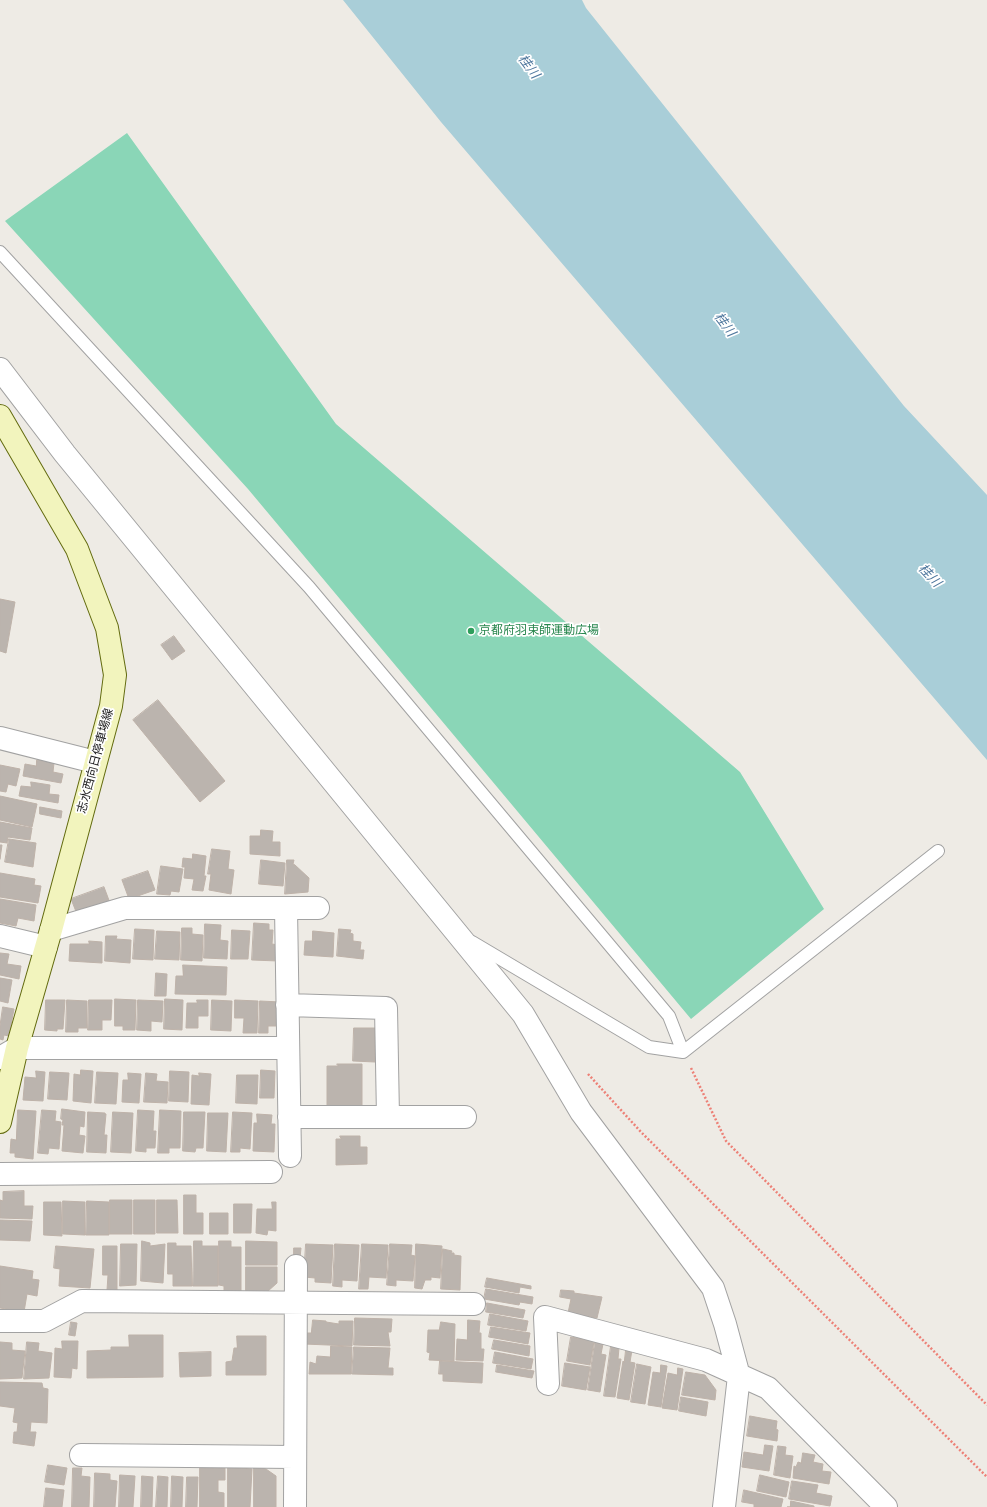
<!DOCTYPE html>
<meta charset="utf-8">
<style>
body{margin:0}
canvas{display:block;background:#eeebe5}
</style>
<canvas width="987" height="1507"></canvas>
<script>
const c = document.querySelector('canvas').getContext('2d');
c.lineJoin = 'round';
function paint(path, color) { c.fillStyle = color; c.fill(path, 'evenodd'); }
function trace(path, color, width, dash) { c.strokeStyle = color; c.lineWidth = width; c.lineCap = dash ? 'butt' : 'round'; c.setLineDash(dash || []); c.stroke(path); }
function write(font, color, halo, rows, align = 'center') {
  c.font = font + ' "Titillium Web","Noto Sans JP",sans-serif'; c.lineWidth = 3.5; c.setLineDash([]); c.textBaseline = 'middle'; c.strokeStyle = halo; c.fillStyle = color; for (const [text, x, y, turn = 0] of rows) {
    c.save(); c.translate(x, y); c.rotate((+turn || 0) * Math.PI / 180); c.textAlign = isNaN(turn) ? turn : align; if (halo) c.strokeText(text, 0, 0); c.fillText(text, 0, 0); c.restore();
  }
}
const pitch = new Path2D(`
 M127,133L336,424L740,772L824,909L691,1019L248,489L5,221Z`);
const water = new Path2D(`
 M343,0H582L586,8L904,406L987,495V760L441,122Z`);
const building = new Path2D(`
 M0,599L15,602L6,653L0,651Z
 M174,636L185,651L172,660L161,645Z
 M158,700L225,781L200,802L133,720Z
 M37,760L54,763L53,772L63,774L61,783L23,776L25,764L36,766Z
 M0,765L20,769L16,786L8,784L6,792L0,791Z
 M31,782L50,785L49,794L59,795L58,803L19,796L21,786L31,787Z
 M0,796L37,804L32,827L0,820Z
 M40,807L62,811L61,818L40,814Z
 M0,822L32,828L30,840L8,837L7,843L0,842Z
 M261,830L273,831L272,842H280V856L250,854V836H260Z
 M9,839L36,843L33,867L5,862Z
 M0,845H2L0,859Z
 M212,849L230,851L228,869L234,870L231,894L209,890L211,874H208Z
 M193,854L206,856L204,876H206L203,891L192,890L194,879L184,878L185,867H182L183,858L192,859Z
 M261,860L285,863L283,886L259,884Z
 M287,860H294L293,864L295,865L309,878L308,892L285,894Z
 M161,866L183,869L179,892L171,891L170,895L157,894Z
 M148,871L155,890L129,899L122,880Z
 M0,873L35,879L34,885L41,886L38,903L0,897Z
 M104,887L110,903L77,914L71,899Z
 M0,899L36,905L34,921L18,918L16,926L0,923Z
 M254,923L269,924V930H273L272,944L279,945L278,961L252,960Z
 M205,924L221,925L220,940L228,941L227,959L204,958Z
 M182,928H192V934L203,935L202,961L181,960Z
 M135,929L154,930L153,960L133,959Z
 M339,929L351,930L350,933L353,934V941L361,942L360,950H364L363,959L337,956Z
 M232,930L250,931L248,959H231Z
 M157,931L180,932L179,960L155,959Z
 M313,931L334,933L333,957L304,955L305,941H312Z
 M106,936H117L116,939L131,940L130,963L105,961Z
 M89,941L102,942V963L69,961L70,944H89Z
 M0,953L9,954L7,964L21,966L19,979L0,975Z
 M183,965L227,967L226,995L175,994L176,976H183Z
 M156,973L167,974L166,996H155Z
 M0,978L12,980L8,1003L0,1001Z
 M115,999L136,1000L135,1030H123V1026H115Z
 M165,999L183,1000L182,1030L164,1029Z
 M46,1000H65L63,1029H57V1031L45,1030Z
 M67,1000L87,1001V1028H78V1032H66Z
 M89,1000H112L111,1020H102V1030H88Z
 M138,1000L163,1001L162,1022L151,1021V1031L137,1030Z
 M197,1000H208V1016H198V1028H186L187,1003H197Z
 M212,1000L232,1001L231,1031L211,1030Z
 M235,1000L258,1001L257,1033H243L244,1018H235Z
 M260,1001L280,1002L279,1026H268V1033H259Z
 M3,1007L14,1009L9,1036L4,1035L3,1040L0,1039V1026Z
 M354,1028H375V1062L353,1061Z
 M337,1064H362V1106H327V1066H338Z
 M81,1070L93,1071L91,1103L73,1101L74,1074L80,1075Z
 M261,1070L275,1071L274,1098H260Z
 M36,1071L45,1072L43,1101L23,1100L25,1077L36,1078Z
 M170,1071L189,1072L188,1102L169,1101Z
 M50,1072L69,1073L67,1100L48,1099Z
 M97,1072L118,1073L116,1104L95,1103Z
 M128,1073L141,1074L139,1103L122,1102L123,1080H128Z
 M146,1073L157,1074L156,1081L168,1082L167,1103L144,1102Z
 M199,1073L211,1074L209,1105L191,1104L192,1075L199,1076Z
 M237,1075H258L257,1104L236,1103Z
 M62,1109L85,1112L84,1127L80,1126L79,1135L85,1136L83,1153L62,1151L64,1125H62L63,1120L61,1119Z
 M18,1110L36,1111L33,1159L15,1157V1153H10L11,1139L16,1140Z
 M42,1110L56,1111L55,1121L61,1122L59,1149L49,1148L48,1154L38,1153Z
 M138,1110L154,1111L153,1131H156L155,1148H146V1152L136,1151Z
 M160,1110L181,1111L180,1148H169V1153H158Z
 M88,1112L105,1113V1114H106L104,1135H107L106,1153L87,1152Z
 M113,1112L133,1113L131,1153L111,1152Z
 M184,1112H205L203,1148H196L195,1152L183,1151Z
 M233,1112L252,1113L250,1149L240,1148V1152H231Z
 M208,1113H228L226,1152L207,1151Z
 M257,1114L272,1115L271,1124H275L274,1152L253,1151L254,1123H257Z
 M340,1136H360V1147H367V1164L336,1165V1139H341Z
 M24,1191V1206H33L32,1219L0,1218V1200L3,1201V1192Z
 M184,1195H196V1213H203V1234H184Z
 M110,1200H132V1234H110Z
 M134,1200H155V1234H134Z
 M157,1200H177L178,1233H157Z
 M63,1201L85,1202V1235L63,1234Z
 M87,1201L109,1202V1235H86Z
 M44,1202H61L62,1236L44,1235Z
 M272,1202H276V1231L268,1230L267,1235L256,1233L257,1209H272Z
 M234,1204H252L251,1233H234Z
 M210,1213H228V1234H210Z
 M0,1220L32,1221L30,1241L0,1240Z
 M142,1241L150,1243V1246L165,1244L163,1283L141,1281Z
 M194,1241H202V1246H218V1286H193Z
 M219,1241H231V1247H241V1294L224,1291V1286L219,1285Z
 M246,1241L277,1242V1265H246Z
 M168,1243H176V1246H191L192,1286H173V1274H168Z
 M121,1244H137L136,1285L120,1286Z
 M306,1244L333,1245L331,1283L315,1282V1278L304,1277Z
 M335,1244L359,1245L357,1281L342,1280V1287L333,1286Z
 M362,1244L388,1245L386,1278L369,1277L368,1289H359Z
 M390,1244L412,1245L411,1255L415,1256L413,1281L396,1280V1286L387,1285Z
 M416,1244L442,1246L440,1278L431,1277V1280H425L422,1289L415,1288Z
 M56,1246L94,1249L90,1288L59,1286L60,1269L54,1268Z
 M103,1246H117V1290H107L108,1275H103Z
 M294,1248H301L300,1258H294Z
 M443,1249L452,1251L451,1253H454V1255L461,1256L460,1290L441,1289Z
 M0,1266L33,1271L32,1279L39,1280L37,1296L27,1294L24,1312L0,1308Z
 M246,1267H277V1283L267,1292H246Z
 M487,1278L531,1286V1289L520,1287L519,1293L485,1287Z
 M486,1289L533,1297L532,1304L520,1302L519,1305L484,1299Z
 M561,1290L574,1291V1293L602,1297L597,1318L568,1313L571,1299L560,1297Z
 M487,1303L525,1310L523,1318L486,1312Z
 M490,1314L528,1321L526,1331L488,1325Z
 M355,1318L392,1319L391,1332H388L390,1346L354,1345Z
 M313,1320L326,1321V1322L339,1324V1321H353L352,1346L304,1344L305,1333H311Z
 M468,1320L480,1321L479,1333H481V1349H484L483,1361L456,1360L457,1339L467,1340Z
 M71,1322L77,1323L75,1336L69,1335Z
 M441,1322L455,1324L454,1361L429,1360L430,1353L427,1352L428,1330H439Z
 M491,1327L530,1333L528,1344L489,1337Z
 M129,1335H163V1377L87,1378V1351L111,1350V1347H129Z
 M237,1336H266V1375H226V1362L232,1361L234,1348H237Z
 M571,1337L594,1341L590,1365L567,1361Z
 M494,1340L530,1346L529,1356L492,1349Z
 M62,1341H78L77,1369L72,1368L71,1378L54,1377L55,1348L62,1349Z
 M0,1342L12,1343V1350L25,1351L22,1378L0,1379Z
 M27,1342L39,1343L38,1351L52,1353L49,1378L24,1379Z
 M595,1342L603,1344L601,1354L606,1355L600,1392L588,1390Z
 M331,1346L352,1347L351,1374H309L310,1362L316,1364L317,1356L330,1357Z
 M611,1346L619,1348L618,1359H621L615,1397L604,1396Z
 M354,1347L390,1348L388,1368H393V1375L352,1374Z
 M626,1350H632L630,1362L635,1363L629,1400L617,1398L623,1361L624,1362Z
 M211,1352V1376L180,1377L179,1353Z
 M495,1352L533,1359L531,1369L493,1363Z
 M440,1361L483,1363L482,1383L443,1381V1374H439Z
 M565,1363L590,1367L586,1390L562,1386Z
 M637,1364L651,1367L645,1404L631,1402Z
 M497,1365L534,1371L532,1378L496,1372Z
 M661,1365L667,1366L661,1407L648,1405L653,1372L660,1373Z
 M678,1368L683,1369L677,1410L662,1408L668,1373L677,1375Z
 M686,1372L705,1375L716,1390L715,1400L682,1395Z
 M0,1382L42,1383L43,1388L48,1389L47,1423L31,1422L30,1432H36L34,1446L13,1443L14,1432H17L18,1423L13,1422L15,1408L0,1406Z
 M681,1397L708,1402L706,1416L679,1411Z
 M750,1416L777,1421L776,1429L778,1430L777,1441L747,1436Z
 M765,1445L773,1446L769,1471L742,1467L744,1452L763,1455Z
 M778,1446L786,1447L785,1455L793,1456L790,1478L774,1475Z
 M803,1453L815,1455L813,1462L823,1464L822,1471L831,1472L829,1484L793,1478L794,1466L796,1467L798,1462L801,1463Z
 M48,1465L67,1468L64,1485L45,1482Z
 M200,1466L225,1468V1480H218V1492L224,1493V1507H200Z
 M228,1467L252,1469L250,1507H228Z
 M254,1467L266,1469L276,1476V1507H254Z
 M73,1468H82L81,1476L90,1477L89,1507H72Z
 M95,1473L110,1474V1480L117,1481L115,1507H94Z
 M120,1475L135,1476L133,1507H119Z
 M760,1475L789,1482L786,1497L757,1491Z
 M142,1476L153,1477L152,1507H141Z
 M158,1476L168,1477L167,1507H156Z
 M172,1476L183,1477L182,1507H171Z
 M187,1477H198L197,1507H186Z
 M792,1481L818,1485L816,1493L832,1496L830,1506L789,1499Z
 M46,1488L64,1490L62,1507H44Z
 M744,1490L783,1499L781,1507H754V1504L742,1502Z
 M791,1501L814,1506V1507H787H790Z`);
const path = new Path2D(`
 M691,1068L726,1141L987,1405
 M588,1074L641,1132L987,1477`);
const service = new Path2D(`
 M0,252L309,587L669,1016L683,1052
 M472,942L649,1047L683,1052L938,851`);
const minor = new Path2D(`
 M0,369L65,454L523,1014L581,1112L713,1288L725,1324L739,1376L724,1507
 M0,738L95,762
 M286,908L290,1156
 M51,930L125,908H318
 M0,936L46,947
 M287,1005L386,1008L388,1117
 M0,1058L17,1048H288
 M289,1117H465
 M0,1174L271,1172
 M0,1321H44L82,1301L474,1304
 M548,1384L545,1317L706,1360L768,1388L886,1507
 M81,1455L295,1457
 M295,1507L296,1266`);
const secondary = new Path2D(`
 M0,416L77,549L107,628L115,675L111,706L51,930L17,1048L0,1122`);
const markers = [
 [471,631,4,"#2e9e5b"]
];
const leisureNames = [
 ["京都府羽束師運動広場",479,631]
];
const streetNames = [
 ["志水西向日停車場線",96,761,-75]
];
const waterNames = [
 ["桂川",528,67,53],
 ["桂川",724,325,53],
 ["桂川",929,576,47]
];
paint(pitch, '#8ad6b7');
paint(water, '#a9ced8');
paint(building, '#bbb4ae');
trace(building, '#beb2a9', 1);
trace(service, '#a2a2a2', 14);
trace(minor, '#a2a2a2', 24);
trace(secondary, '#636b0f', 24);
trace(path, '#ed8177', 2.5, [2, 2]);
trace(service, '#fff', 12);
trace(minor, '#fff', 22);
trace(secondary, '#f2f4bd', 22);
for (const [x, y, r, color] of markers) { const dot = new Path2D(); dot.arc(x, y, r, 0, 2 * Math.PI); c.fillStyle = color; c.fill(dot); trace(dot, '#fff', 1.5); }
write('12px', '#27864d', '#fff', leisureNames, 'left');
write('12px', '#1e1e1e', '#fff', streetNames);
write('italic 13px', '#50789e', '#fff', waterNames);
</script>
